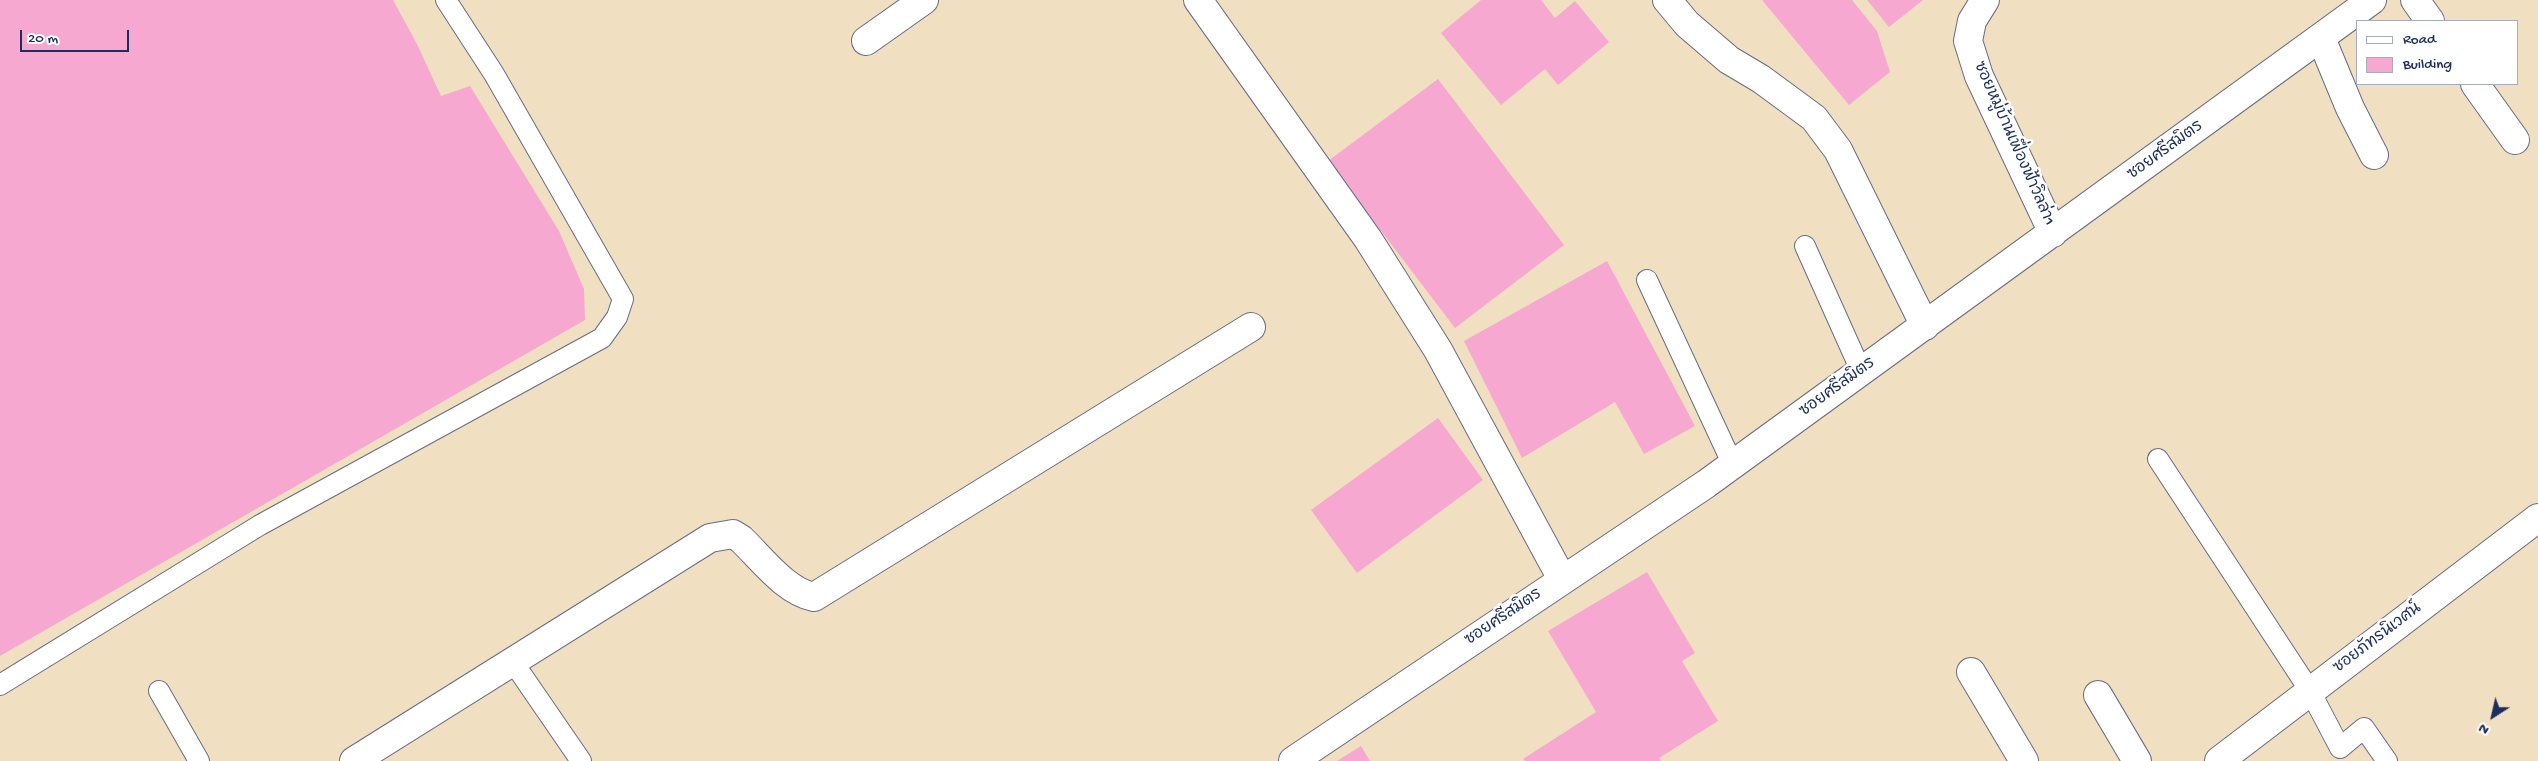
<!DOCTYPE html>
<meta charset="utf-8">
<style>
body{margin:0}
#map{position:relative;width:2538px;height:761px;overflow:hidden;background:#f1dfc2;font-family:"Gochi Hand",sans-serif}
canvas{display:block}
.legend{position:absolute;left:2356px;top:20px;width:162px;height:65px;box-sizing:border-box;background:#fff;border:1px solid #a4acbf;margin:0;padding:6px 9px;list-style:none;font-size:15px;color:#1b2f5e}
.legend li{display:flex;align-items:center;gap:10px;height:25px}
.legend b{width:25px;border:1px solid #a4acbf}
.north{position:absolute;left:2468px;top:691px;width:50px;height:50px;-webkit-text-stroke:4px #fff;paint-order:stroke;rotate:215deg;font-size:14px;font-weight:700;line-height:20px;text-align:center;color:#1b2f5e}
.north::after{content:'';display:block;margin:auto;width:18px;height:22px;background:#1b2f5e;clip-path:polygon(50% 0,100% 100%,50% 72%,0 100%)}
.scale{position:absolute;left:20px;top:30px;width:109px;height:22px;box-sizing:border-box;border:2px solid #1b2f5e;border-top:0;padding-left:6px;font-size:15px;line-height:18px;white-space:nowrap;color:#1b2f5e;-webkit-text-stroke:4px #fff;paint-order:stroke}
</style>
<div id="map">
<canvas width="2538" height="761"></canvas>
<ul class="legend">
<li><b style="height:6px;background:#fff"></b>Road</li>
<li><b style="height:14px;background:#f6a8d1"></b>Building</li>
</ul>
<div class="north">N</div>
<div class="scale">20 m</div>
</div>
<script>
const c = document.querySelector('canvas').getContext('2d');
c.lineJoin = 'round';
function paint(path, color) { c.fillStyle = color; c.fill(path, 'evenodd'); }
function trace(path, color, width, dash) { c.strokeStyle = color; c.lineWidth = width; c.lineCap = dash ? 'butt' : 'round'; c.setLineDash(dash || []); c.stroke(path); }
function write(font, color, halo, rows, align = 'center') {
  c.font = font + ' "Gochi Hand","Playpen Sans Thai",sans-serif'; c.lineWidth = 5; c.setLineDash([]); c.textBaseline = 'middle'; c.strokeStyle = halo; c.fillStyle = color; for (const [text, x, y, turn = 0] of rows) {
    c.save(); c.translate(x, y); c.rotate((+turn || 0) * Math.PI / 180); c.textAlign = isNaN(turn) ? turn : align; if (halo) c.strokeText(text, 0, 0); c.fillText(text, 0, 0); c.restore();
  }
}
const building = new Path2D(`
 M0,0H393L417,44L441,96L470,86L559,231L584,289L585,320L0,656Z
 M1481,0H1541L1555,18L1575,1L1609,42L1558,85L1545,69L1501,105L1441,33Z
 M1762,0H1852L1877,31L1890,72L1849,105Z
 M1867,0H1923L1889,27Z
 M1438,79L1564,245L1455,328L1328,161Z
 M1607,261L1695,426L1644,454L1615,402L1522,458L1464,341Z
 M1438,418L1483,480L1357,573L1311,510Z
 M1647,572L1695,653L1682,661L1718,721L1659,758L1661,761H1525L1523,759L1596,712L1548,631Z
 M1361,746L1370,761H1337Z`);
const lane = new Path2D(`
 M1805,246L1861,371
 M1647,280L1733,465
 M2158,459L2310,691L2340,748L2364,728L2387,761
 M513,662L581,761
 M0,685L260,525L602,338L617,317L623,299L494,74L446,0
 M159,691L199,761`);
const street = new Path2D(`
 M1198,0L1368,239L1438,350L1562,579
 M1667,0L1687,24L1729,60L1761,79L1814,118L1838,150L1925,326
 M1985,0L1972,21L1968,41L1979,76L2053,233
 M2415,0L2430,21
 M2321,38L2350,108L2374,155
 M866,41L924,0
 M2475,84L2515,140
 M1971,672L2024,761
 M2098,695L2137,761
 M354,761L710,538L733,534L741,539C762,559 785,591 814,597L1251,327
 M1293,761L1706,484L2372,0
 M2219,761L2538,518`);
const streetNames = [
 ["ซอยหมู่บ้านเฟื่องฟ้าวิลล่า1",2013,144,66],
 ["ซอยศรีสมิตร",2166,151,-36],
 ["ซอยศรีสมิตร",1838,388,-36],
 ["ซอยศรีสมิตร",1504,618,-34],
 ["ซอยภัทรนิเวศน์",2378,639,-37]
];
paint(building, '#f6a8d1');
trace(lane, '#666d81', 22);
trace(street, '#666d81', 30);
trace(lane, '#fff', 20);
trace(street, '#fff', 28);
write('16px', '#1b2f5e', '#fff', streetNames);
</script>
